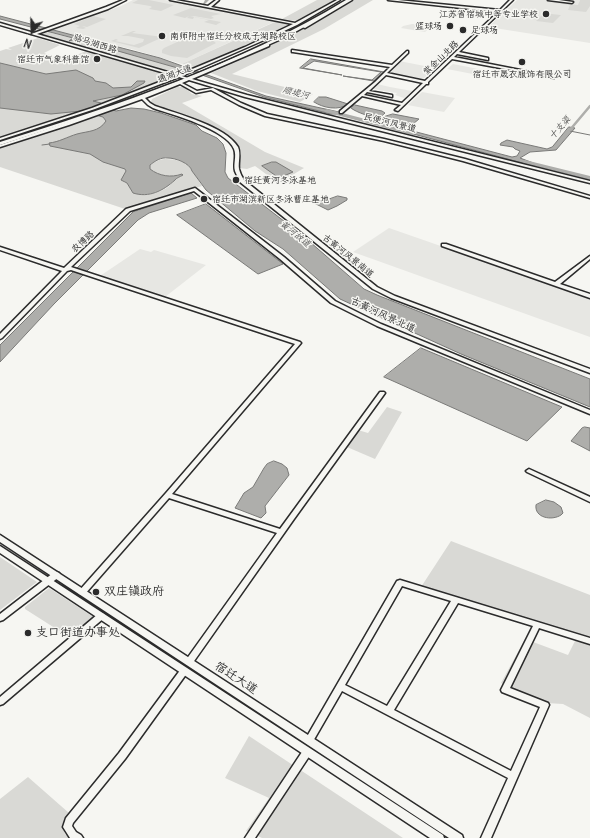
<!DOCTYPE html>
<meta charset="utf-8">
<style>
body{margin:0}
#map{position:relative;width:590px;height:838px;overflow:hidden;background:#f6f6f2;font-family:Delius,sans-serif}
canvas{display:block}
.north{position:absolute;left:12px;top:12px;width:40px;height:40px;-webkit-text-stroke:3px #f6f6f2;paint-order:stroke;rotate:200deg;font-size:11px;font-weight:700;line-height:16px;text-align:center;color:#2b2b2b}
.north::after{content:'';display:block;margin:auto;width:14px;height:18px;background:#2b2b2b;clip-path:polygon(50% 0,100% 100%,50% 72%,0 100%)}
</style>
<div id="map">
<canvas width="590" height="838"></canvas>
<div class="north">N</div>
</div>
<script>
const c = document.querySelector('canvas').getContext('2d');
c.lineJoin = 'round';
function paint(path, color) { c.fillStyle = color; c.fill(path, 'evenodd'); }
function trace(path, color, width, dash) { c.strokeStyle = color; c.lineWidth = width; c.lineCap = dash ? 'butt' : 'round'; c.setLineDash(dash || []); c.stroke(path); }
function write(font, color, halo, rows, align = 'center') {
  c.font = font + ' Delius,"LXGW WenKai TC",sans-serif'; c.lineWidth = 3; c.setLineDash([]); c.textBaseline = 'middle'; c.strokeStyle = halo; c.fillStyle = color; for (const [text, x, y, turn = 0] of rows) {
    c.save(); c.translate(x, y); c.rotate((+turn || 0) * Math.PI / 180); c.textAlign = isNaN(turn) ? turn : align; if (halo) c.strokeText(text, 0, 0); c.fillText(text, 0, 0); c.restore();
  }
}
const built = new Path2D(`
 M133,0H165L276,21L182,64L135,50L53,30L121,6Z
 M517,0H580L579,4L590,6V43L488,27Z
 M412,24H415L432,26L425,32L401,28L403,26Z
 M399,61L435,68L423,79L387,72Z
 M453,64L484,70L478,75L447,69Z
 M377,84L390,87L412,91L404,98L395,95L397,93L373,89Z
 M422,92L455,98L444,112L408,105Z
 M389,228L590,298V337L353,252Z
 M140,249L151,252L154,250L206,265L165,297L100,276Z`);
const green = new Path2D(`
 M138,0H149L174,5L161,11L149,9L152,7L150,6L132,3Z
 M317,0H335L298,21L282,19Z
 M354,0H373L324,29L232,74L313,94L300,102L257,91L211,73L241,60L305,28Z
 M578,0H590V6L586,12L568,10L570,5L548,2L578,5L580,0Z
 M191,8L221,14L211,16L214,18L211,19L194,16H190L221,22L216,25L204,22L209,20L194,17L193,19L187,18L189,16L185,18L173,15Z
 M544,13L560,15H561L553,23L536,21Z
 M93,16L106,19L87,27L82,26L86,28L83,29L76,28L80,26L74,24Z
 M277,21L291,24L210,61L194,67L182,64Z
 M133,31H136L132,33L163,37L139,48L111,41L116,39L118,40L115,41L134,45L143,42L144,39L128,36H121Z
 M48,32L103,46L187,71L175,74L40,35Z
 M198,36L208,37L216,43L187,58L171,56L162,53V50L164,48L186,38Z
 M38,38L60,45L44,53L65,60L86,51L172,76L134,93L0,139V51L6,49L12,50L8,48Z
 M177,87H184L192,94L202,96L182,103L265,152L304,168C277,184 281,185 255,166L247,169L239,168L241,154L237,147L214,129L150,104L152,99Z
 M97,116L103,117L106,121L126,171L124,182L127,183L133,193C145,197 158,194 168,187C173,183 174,179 181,177L182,174C171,178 159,176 150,169V165C160,158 167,158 179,161C183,162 188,164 190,167C194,173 198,180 202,186L136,205L125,209L0,167V148Z
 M387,407L402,412L375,459L347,447L358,430L368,433Z
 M451,541L590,595V718L563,704L546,703L501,683L525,639L568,655L578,635L421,587Z
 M0,557L37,582L0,610Z
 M49,588L95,618L72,639L25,609V607Z
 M249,736L403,838H262L246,831L269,798L225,778Z
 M28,777L69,813L62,825L65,834L72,838H0V799Z`);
const water = new Path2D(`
 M0,16L160,58L266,96L339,112L336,114H331L264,97L202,75L76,39L69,41L73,38L0,19Z
 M311,59L384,72L374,81L343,76L372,80L381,72L314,61L303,68L342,75L300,68Z
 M0,63L46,74L76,70L93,78L95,81L106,83L113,88L131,87L137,81H145L144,83L122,95L93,101L101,103L104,106L116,111L131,108L144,109L161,113L196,125L202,131L217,138L223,144L226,153L225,172L228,178L302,235L364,289L377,295L590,379V407L461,354L340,299L283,249L255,231L206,190L192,171C190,163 175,158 168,158C161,157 155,161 150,165V169C159,176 171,178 182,174L183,175C180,177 176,178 175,180C163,191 149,198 133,193L127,183L121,180L126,171L125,169L103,162L90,154L50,146L49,143C59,142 67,137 77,134C88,131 99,132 106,121L103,117L81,111L51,114L0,108Z
 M319,97H326L348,104C339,111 323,108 314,102Z
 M355,105L382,111L385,113C383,115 382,116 380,117C375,119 355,112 351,108Z
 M393,114L419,119L413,124H409L383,120L384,117Z
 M569,127L575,128L556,150L530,152L520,158L536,164L534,166L402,131L405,129L512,157L517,156L520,151L515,149L513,147L500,145L501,143L507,140L547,149L552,147Z
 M272,162H276L293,172L279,178L262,166Z
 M191,193L197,198L149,213L138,220L54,304L0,362V345L133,212Z
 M338,196L347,198V200L337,206L328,210L316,204Z
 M206,204L283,264L258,274L177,215Z
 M421,348L562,407L527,441L384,377Z
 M585,427L590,428V451L571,441L582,428Z
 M274,461L282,464L287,468L289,475L265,506L266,513L261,518L235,508L244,493L253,487L264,468L267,464Z
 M546,500L554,502L561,507L563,513L561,515C552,521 534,518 536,505Z`);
const stream = new Path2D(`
 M570,131L590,135
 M42,145L50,144`);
const canal = new Path2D(`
 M569,131L590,106`);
const river = new Path2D(`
 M205,0H209L205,4H203Z
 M327,109L415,132L416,133L413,135L325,112V110Z
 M525,160L590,176V180L523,163L522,162Z`);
const minor = new Path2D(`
 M123,0H126L108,9L37,34L178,75L245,47L293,24L170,0H176L208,6L216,0H219L211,7L295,23L337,0H340L297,25L271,37L182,76L188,78L267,44H269V46L192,79L247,95L590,181V183L245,97L189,80L182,83L197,91L213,88L241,103L267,114L384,139L465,159L590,196V198L463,161L384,141L265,116L239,105L211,90L196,93L180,84L145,98L150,103L155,106C178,114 225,126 238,147C241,154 238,162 239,169C240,173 242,177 244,180L377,287L395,296L590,369V373L391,298L373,289L240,182C239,178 236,174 235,171C233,164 237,156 234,149C226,129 173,115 153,108L148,105L142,99L69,125L0,147V145L101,111L185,79L179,77L95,109L0,140V138L92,108L175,76L0,25V23L34,33L106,7Z
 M349,0H352L305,28L302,27Z
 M388,0H398L500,10L510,0H513L459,52L488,58V60L457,54L454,57L556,77L554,78L452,59L428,82V84H426L398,111L395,110L401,105L362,96L342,113H340V111L375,82L390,67L293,52H292V50L392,65L407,51H408V53L387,73L425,81L498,12ZM386,75L423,83L402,103L364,95L367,92L392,97V95L369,91Z
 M548,0H559L573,2L572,3Z
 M195,188L284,257L335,301L381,324L590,410V414L377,326L331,303L280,259L194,191L130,211L71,267L300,342L301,343L172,494L280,529L380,392H384L385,393L294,519L192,664L189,665L186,664L185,662L186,660L277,533L169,498L85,594L82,595L79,594L78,592L166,493L295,344L71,270L67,271L2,338L0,339V334L62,271L0,250V247L64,268L126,209Z
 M442,244H446L555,282L590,256V259L560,284L590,294V298L442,246Z
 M529,469L590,497V502L527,472L526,471Z
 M56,572L59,573L60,575L59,577L3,620L0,621V614L53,573Z
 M400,580L590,638V644L539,628L510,688L548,703L549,705L491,838H481L508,778L342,691L312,743L309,744L306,743L305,740L397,581ZM402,586L451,601L387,706L345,685ZM458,603L533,626L501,690L502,692L540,707L511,771L394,710Z
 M101,613L104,614L105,616L104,618L3,704L0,705V697L98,614Z
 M184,668L187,669L188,671L187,673L125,759L73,823L72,826L76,832L81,835L83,838H70L63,827L66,818L119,753L181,669Z
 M307,748L310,749L311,752L310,755L255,838H245L304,749Z`);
const major = new Path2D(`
 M346,0H350L329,13L288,36L223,65L113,108L0,145V142C118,105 239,65 346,0Z
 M0,535L462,835L463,838H449L0,542Z
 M0,546L443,835L444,838H430L0,553Z`);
const markers = [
 [546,14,4,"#2b2b2b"],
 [450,26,4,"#2b2b2b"],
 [463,30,4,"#2b2b2b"],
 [162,36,4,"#2b2b2b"],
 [97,59,4,"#2b2b2b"],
 [522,62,4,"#2b2b2b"],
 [236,180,4,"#2b2b2b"],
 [204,199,4,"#2b2b2b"],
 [96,592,4,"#2b2b2b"],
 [28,633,4,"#2b2b2b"]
];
const farPoinames = [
 ["江苏省宿城中等专业学校",538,14,"right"],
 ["篮球场",442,26,"right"],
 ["足球场",471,30],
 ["南师附中宿迁分校成子湖路校区",170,36],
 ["宿迁市气象科普馆",89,59,"right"],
 ["宿迁市晟衣服饰有限公司",522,74,"center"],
 ["宿迁黄河冬泳基地",244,180],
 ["宿迁市湖滨新区冬泳曹庄基地",212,199]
];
const farStreetnames = [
 ["骆马湖西路",95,44,17],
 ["紫金山北路",441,58,-44],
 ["通湖大道",175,74,-21],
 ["民便河风景道",390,123,14],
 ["农博路",83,242,-43],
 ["古黄河风景南道",348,256,39]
];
const farWaternames = [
 ["顺堤河",296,93,14],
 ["十支渠",560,128,-49],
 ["黄河故道",295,234,39]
];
const streetNames = [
 ["古黄河风景北道",383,315,25]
];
const nearPoinames = [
 ["双庄镇政府",104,592],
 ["支口街道办事处",36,633]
];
const nearStreetnames = [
 ["宿迁大道",236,678,33]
];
paint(built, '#e7e7e3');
paint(green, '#d9d9d5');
paint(water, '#aeaeab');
trace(water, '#7a7a78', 1);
trace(stream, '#7a7a78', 1);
trace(canal, '#aeaeab', 2.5);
paint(river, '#aeaeab');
trace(minor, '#2b2b2b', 3);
trace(major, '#2b2b2b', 3);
paint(minor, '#f6f6f2');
paint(major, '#f6f6f2');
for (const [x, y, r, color] of markers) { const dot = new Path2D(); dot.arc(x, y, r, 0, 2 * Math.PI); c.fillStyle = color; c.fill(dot); trace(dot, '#f6f6f2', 1.5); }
write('9px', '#2b2b2b', '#f6f6f2', farPoinames, 'left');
write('9px', '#2b2b2b', '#f6f6f2', farStreetnames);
write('italic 9px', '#525251', '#f6f6f2', farWaternames);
write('10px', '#2b2b2b', '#f6f6f2', streetNames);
write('12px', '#2b2b2b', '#f6f6f2', nearPoinames, 'left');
write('12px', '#2b2b2b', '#f6f6f2', nearStreetnames);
</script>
